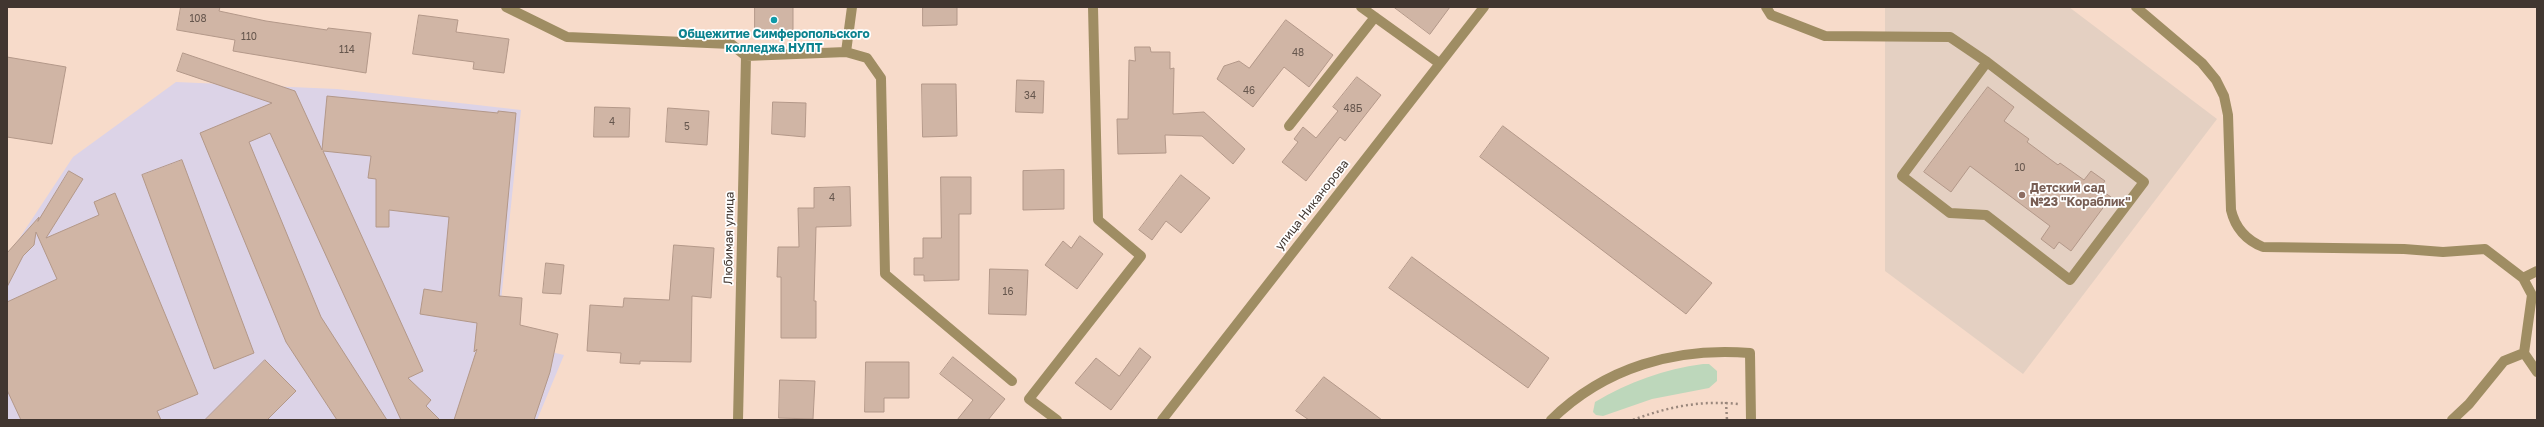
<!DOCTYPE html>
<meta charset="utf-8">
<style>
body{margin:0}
#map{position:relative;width:2544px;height:427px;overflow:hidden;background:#f7dbca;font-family:"Golos Text",sans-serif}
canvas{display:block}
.frame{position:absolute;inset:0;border:8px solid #413630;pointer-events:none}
</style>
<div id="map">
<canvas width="2544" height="427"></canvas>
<div class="frame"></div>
</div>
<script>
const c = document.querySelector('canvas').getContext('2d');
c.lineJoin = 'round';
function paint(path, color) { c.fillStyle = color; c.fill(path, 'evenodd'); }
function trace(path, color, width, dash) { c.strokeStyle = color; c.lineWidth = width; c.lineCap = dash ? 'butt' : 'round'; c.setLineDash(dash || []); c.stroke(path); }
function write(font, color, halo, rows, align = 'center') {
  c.font = font + ' "Golos Text",sans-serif'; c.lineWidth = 3.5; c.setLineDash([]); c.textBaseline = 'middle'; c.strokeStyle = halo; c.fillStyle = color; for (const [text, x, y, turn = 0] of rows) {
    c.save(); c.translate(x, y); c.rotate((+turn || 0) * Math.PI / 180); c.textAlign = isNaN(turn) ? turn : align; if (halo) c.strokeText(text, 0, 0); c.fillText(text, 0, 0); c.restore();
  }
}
const industrial = new Path2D(`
 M176,82L337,89L521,110L497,339L564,355L537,420H7V257L73,157Z`);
const education = new Path2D(`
 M1885,7H2069L2217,119L2023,374L1885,271Z`);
const green = new Path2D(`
 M1703,364H1709L1717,371V381L1709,388L1652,399L1603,416L1596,415L1593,412L1595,402C1629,382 1664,369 1703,364Z`);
const building = new Path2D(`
 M181,7H220L219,11L266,21L327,30L328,28L371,33L366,73L233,51L235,40L177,30Z
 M755,7H793V33H772V38H755Z
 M923,7H957V25L923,26Z
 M1394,7H1450L1430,34Z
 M419,15L458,20L456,32L509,39L504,73L473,69L474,62L413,54Z
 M1286,20L1333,55L1309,87L1284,67L1253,107L1217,79L1224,66L1239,61L1249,68Z
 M1135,47H1150L1151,52H1170V69L1174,68L1173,114L1204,112L1245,149L1233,164L1202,136L1165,135L1166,153L1118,154L1117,119H1128L1129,60L1135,61Z
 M183,53L295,91L322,150L327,96L498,113V111L516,113L499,296L522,298L520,325L558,334L550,372L534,420H454L477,349L474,352L477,323L420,314L424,289L442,292L449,217L389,210V227H376V179L368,178L371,156L323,151L423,371L408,378L431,400L426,406L440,420H401L270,133L249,142L321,317L387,420H337L286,342L200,133L272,103L177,71Z
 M7,57L66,67L52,144L7,137Z
 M1357,77L1381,95L1345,141L1340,137L1306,181L1282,162L1298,142L1294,139L1303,127L1316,138L1338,111L1333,107Z
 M1017,80L1044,81L1043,113L1016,112Z
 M922,84H956L957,136L923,137Z
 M1988,87L2014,107L2004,121L2029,139L2027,142L2058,165L2060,163L2084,180L2091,171L2105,181L2099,189L2111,197L2071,251L2059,242L2054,249L2041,239L2050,226L1970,166L1951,192L1924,172Z
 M773,102L806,103L805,137L772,134Z
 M595,107L630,108L629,137H594Z
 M668,108L709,111L707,145L666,142Z
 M1503,126L1712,283L1686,314L1480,157Z
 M182,160L254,353L214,369L142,175Z
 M1064,170V209L1023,210V171Z
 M69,171L83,179L46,238L99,215L94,202L115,193L198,394L157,411L161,420H21L7,390V302L57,279L36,232L34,245L23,256L7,287V253L39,217L38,221Z
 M1181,175L1210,198L1181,233L1166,221L1152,240L1139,230Z
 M941,177H971V214H959V280L924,281V275H914V258H923V238H941Z
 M850,187L851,226L816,227L814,301H816V338H781V277H777L778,247H799L798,208H814V188Z
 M1080,236L1103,254L1077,289L1045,265L1063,241L1071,248Z
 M674,245L714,248L711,298L692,296L691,362L640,361V364L620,363L621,353L587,351L590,305L623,307L624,298L669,300Z
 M1412,257L1549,358L1528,388L1389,288Z
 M546,263L564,265L561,294L543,293Z
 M990,269L1028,270L1026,315L989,314Z
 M1140,348L1151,357L1111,410L1075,383L1096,358L1119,376Z
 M953,357L1005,399L988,420H957L973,400L940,374Z
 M265,360L296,391L267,420H205Z
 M866,362H909V398H884V412H865Z
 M1324,377L1382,420H1309L1296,411Z
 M780,380L815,381L813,419L779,418Z`);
const path = new Path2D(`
 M1726,402L1727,420
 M1633,420C1667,407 1701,400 1738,404`);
const minor = new Path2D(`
 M506,7L567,37L731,44L746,56L846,52L867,58L881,78L885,274L1012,381
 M1361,7L1439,63
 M1766,7L1771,15L1825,36L1950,37L1987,62L1902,176L1950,213L1986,215L2070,280L2144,182L1987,62
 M2136,7L2202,63L2216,80L2224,96L2228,115L2231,210C2235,227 2246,240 2263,247L2404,249L2443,252L2485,249L2523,278
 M846,52L852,7
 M1289,126L1375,17
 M2537,271L2523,278L2532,295L2524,353L2537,372
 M738,420L746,56
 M1057,420L1029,399L1141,256L1098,220L1093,7
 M1162,420L1484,7
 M1551,420C1605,367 1676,347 1750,353L1751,420
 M2452,420L2469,404L2504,361L2524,353`);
const markers = [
 [774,20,4,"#0f9aa8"],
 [2022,195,4,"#8d6e63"]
];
const numberNames = [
 ["108",198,19],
 ["110",249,37],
 ["114",347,50],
 ["48",1298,53],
 ["46",1249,91],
 ["34",1030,96],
 ["48Б",1353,109],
 ["4",612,122],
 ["5",687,127],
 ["10",2020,168],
 ["4",832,198],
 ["16",1008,292]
];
const cultureNames = [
 ["Общежитие Симферопольского",774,34],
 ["колледжа НУПТ",774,48]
];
const educationNames = [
 ["Детский сад",2030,188],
 ["№23 \"Кораблик\"",2030,202]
];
const streetNames = [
 ["улица Никанорова",1312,205,-52],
 ["Любимая улица",729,238,-89]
];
paint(industrial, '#dcd3e7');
paint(education, '#e4d0c2');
paint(green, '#bdd7bb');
paint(building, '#d0b5a5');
trace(building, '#b39889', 1);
trace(path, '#9a877c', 2.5, [2, 3]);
trace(minor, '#9f8d63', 10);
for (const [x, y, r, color] of markers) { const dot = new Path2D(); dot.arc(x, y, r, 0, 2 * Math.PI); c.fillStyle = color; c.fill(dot); trace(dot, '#fff', 1.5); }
write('10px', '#65564d', null, numberNames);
write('bold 12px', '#0d838f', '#fff', cultureNames);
write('bold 12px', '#785e54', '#fff', educationNames, 'left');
write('12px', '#413630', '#fff', streetNames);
</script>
